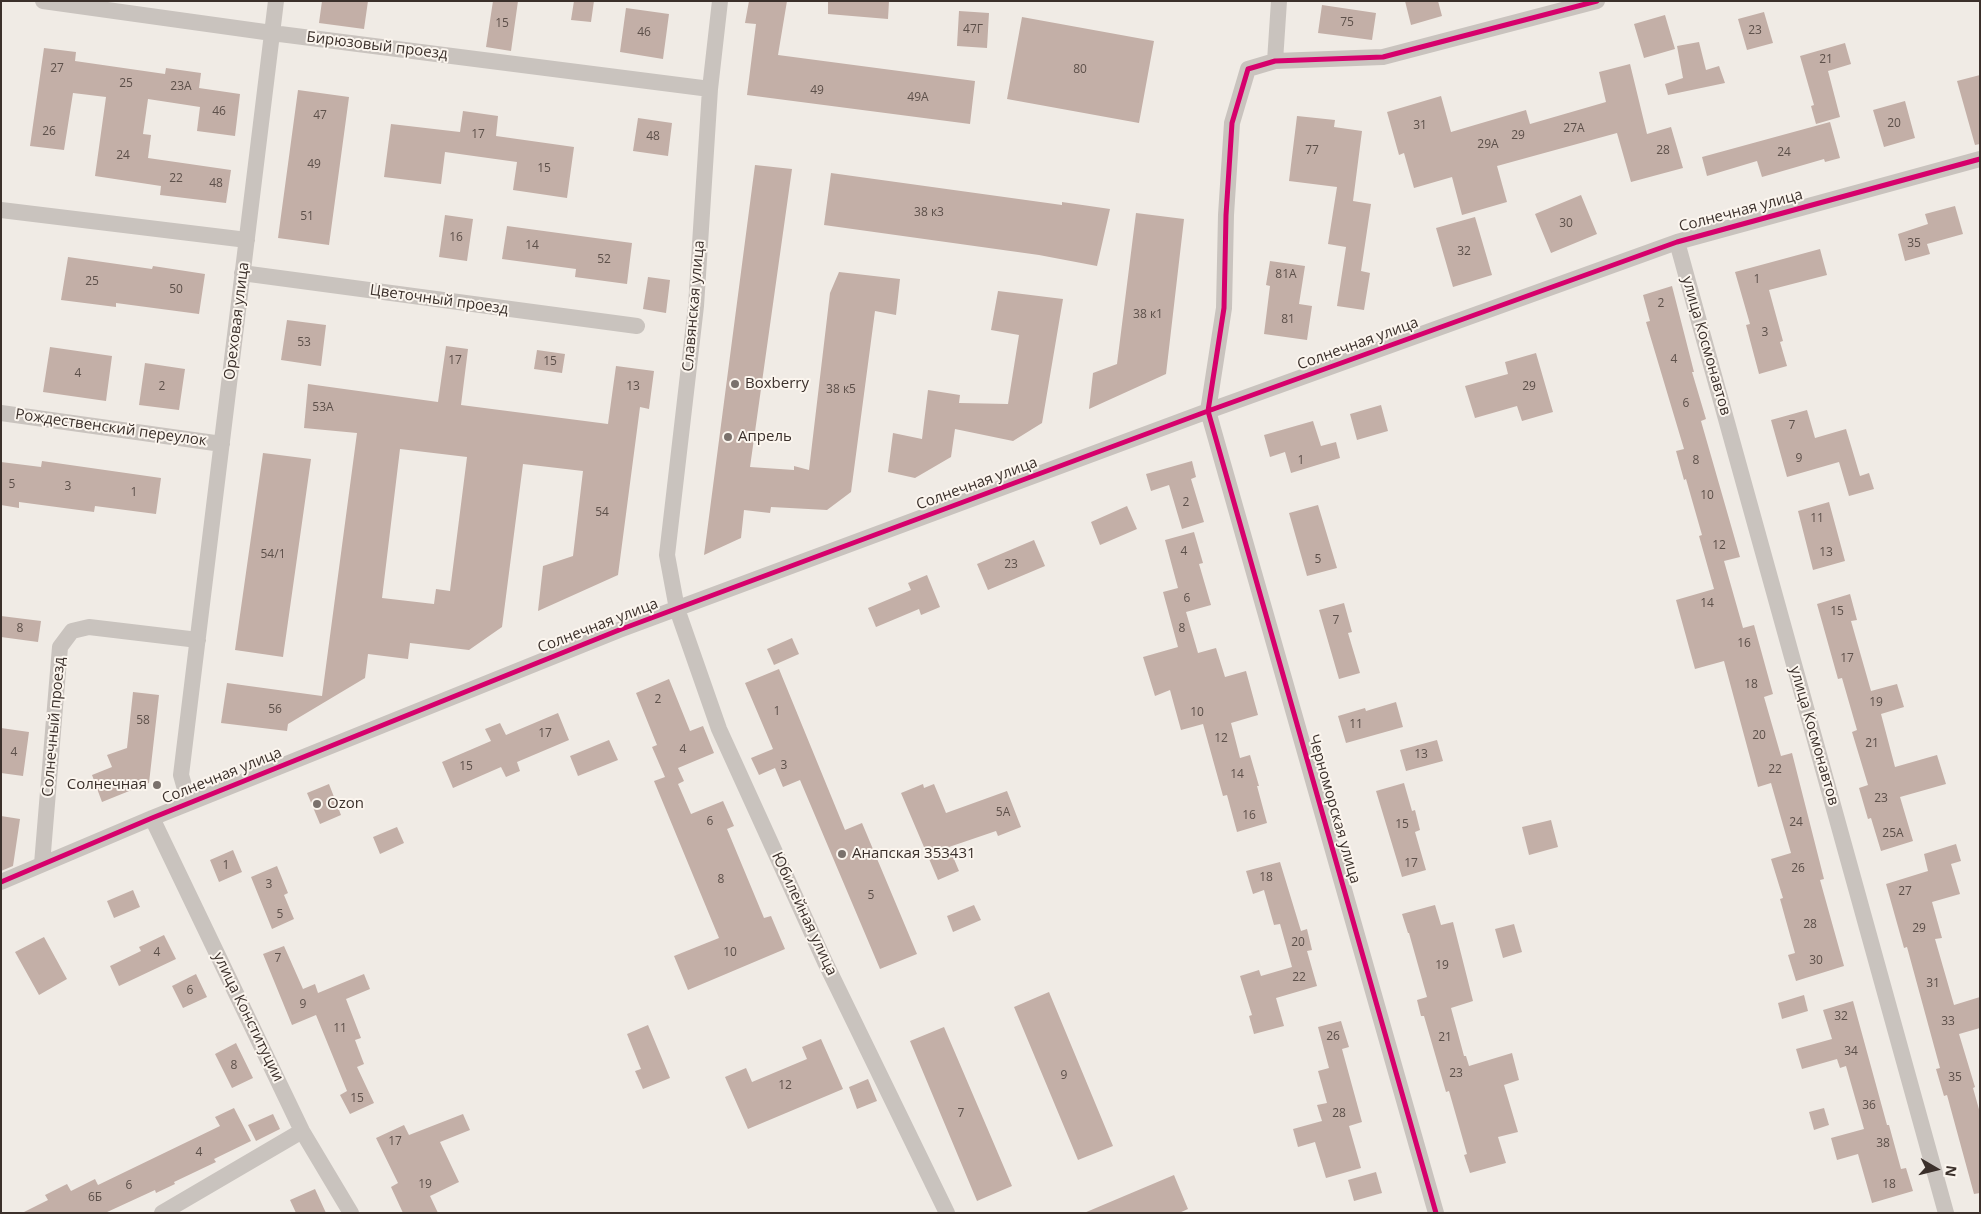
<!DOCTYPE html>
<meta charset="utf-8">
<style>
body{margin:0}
#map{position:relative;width:1981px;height:1214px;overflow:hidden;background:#f0ebe5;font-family:"Open Sans",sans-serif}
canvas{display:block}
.frame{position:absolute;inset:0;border:2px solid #3b302b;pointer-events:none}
.north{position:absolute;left:1911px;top:1144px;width:50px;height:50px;-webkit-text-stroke:4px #fbf5ee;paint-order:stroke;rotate:98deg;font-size:14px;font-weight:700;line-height:20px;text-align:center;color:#3b302b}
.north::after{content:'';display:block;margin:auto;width:18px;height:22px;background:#3b302b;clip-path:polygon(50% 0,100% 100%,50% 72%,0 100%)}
</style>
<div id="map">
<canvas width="1981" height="1214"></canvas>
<div class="frame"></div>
<div class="north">N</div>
</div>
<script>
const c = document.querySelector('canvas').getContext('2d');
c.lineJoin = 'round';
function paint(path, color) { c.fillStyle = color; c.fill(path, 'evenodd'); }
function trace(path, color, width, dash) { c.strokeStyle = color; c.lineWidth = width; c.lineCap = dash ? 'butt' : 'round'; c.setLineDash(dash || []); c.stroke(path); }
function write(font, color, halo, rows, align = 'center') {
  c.font = font + ' "Open Sans",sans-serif'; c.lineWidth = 4; c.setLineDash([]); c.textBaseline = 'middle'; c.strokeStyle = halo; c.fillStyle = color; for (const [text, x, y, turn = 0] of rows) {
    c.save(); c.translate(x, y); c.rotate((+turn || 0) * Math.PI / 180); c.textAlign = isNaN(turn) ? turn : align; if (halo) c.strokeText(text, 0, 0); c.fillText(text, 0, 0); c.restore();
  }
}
const building = new Path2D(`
 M322,1H368L364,29L319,23Z
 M493,1H518L511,51L486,47Z
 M574,1H594L591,22L571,20Z
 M749,1H787L778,55L975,81L970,124L747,95L756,24L745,23Z
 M828,1H889L888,19L828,14Z
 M1405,1H1438L1442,16L1411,25Z
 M1322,5L1376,13L1372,40L1318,33Z
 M626,8L669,14L663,59L620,52Z
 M959,11L989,13L987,48L957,46Z
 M1764,12L1773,43L1747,50L1738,19Z
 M1665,15L1675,49L1644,58L1634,24Z
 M1022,17L1154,41L1139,123L1007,99Z
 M1699,42L1706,70L1719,66L1725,83L1668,95L1665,84L1683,78L1677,46Z
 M1845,43L1851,64L1828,71L1840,117L1816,124L1811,106L1814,105L1800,56Z
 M44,48L76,52L75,61L165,74L166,68L201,73L199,88L240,94L235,136L197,131L200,107L148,99L143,134L151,135L148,158L231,170L226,203L160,195L161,186L95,176L106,97L73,93L64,150L30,146Z
 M1630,64L1647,134L1671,127L1683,168L1631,182L1617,133L1497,166L1507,202L1462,215L1452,177L1414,188L1404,153L1399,155L1387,112L1441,96L1451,132L1526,110L1530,124L1606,102L1599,72Z
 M1980,75V144L1975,145L1957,81Z
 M298,90L349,97L329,245L278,238Z
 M1905,101L1915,138L1884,147L1873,110Z
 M463,111L498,116L496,136L574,147L567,198L513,190L517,162L445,152L441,184L384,177L391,124L460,132Z
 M1297,116L1335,120L1334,127L1362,131L1353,201L1371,204L1361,271L1370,273L1364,310L1337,306L1346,247L1328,244L1337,187L1289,181Z
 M638,118L672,123L668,156L633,151Z
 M1830,122L1840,158L1825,162L1824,159L1762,177L1757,161L1707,176L1702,157Z
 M755,165L792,169L750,467L794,470V466L809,470L830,293L839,272L900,279L896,315L875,311L851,492L827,510L771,507L770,513L744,510L741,538L704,555Z
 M831,173L1062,205V202L1110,209L1097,266L1039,255L824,225Z
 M1581,195L1597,234L1551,253L1535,214Z
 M1955,206L1963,234L1927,244L1930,254L1905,261L1898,234L1928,224L1925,214Z
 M1136,213L1184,219L1166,374L1089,409L1093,373L1117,364Z
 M445,215L473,219L467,261L439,257Z
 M1475,217L1492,275L1453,287L1436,228Z
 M507,226L632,243L627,284L575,277L576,269L502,259Z
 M1820,249L1827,275L1769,290L1783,341L1780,342L1787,366L1759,374L1746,325L1750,324L1735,272Z
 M68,257L152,269L153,266L205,274L199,314L116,303V307L61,300Z
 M1270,261L1305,266L1299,304L1312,306L1307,340L1264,334L1270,286L1266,285Z
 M648,277L670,280L666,313L643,309Z
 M1672,286L1694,372H1692L1706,419L1701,421L1740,557L1724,561L1743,628L1754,625L1773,694L1764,697L1781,756L1792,753L1824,879L1820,880L1844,966L1796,981L1788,955L1795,953L1780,899L1783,898L1771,859L1791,853L1771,783L1758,787L1724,661L1695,669L1676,600L1714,589L1699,536L1702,535L1686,479L1684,480L1676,451L1684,449L1646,322L1650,321L1643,295Z
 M998,291L1063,299L1042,423L1013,441L955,429L951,457L915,478L888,472L893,433L922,439L928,390L960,395L959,403L1008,404L1019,335L991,330Z
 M287,320L326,325L321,366L281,360Z
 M446,346L468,349L461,405L608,424L616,366L654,371L649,409L640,407L618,575L538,611L543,566L573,556L583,471L523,464L502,627L469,650L410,643L408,659L368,654L365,678L288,724L287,731L221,723L227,683L322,696L357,433L304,428L308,384L438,402ZM400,449L467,457L450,591L436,589L434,604L382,598Z
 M50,347L112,356L106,401L43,392Z
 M537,350L565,354L562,373L534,369Z
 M1536,353L1553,412L1522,421L1517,406L1475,418L1465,386L1508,374L1505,362Z
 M145,363L185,369L179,410L139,405Z
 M1381,405L1388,431L1357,440L1350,414Z
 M1807,410L1815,438L1846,429L1860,476L1869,473L1874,489L1849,496L1839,462L1787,477L1771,420Z
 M1313,421L1321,446L1336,442L1340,458L1291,473L1285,452L1270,457L1264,435Z
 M263,453L311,459L283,657L235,650Z
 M42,461L161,478L156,514L95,506L94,512L19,502V508L1,505V462L41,467Z
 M1192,461L1196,477L1191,479L1204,522L1182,529L1169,485L1151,491L1146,474Z
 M1829,502L1845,561L1813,570L1798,511Z
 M1318,505L1337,568L1307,576L1289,513Z
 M1127,506L1137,529L1100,545L1091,522Z
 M1194,532L1203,563L1199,564L1211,605L1186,612L1198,653L1216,648L1225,677L1246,671L1258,715L1231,723L1240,758L1250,755L1259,786H1257L1267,823L1237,832L1227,795L1223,796L1203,724L1181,730L1170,690L1155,696L1143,657L1178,647L1163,592L1178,588L1165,540Z
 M1034,540L1045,566L988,590L977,564Z
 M927,575L940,607L921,615L919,609L876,627L868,608L911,590L908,583Z
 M1850,594L1857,620L1851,621L1871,691L1897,684L1904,707L1881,714L1895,767L1937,755L1946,784L1900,797L1913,841L1881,851L1871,818L1868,819L1859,788L1868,785L1852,732L1857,730L1842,678L1838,679L1817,604Z
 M1344,603L1352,632L1348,633L1360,673L1339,679L1319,610Z
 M1,616L41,621L38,642L1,637Z
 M792,638L799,654L774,665L767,649Z
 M779,669L845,830L862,823L917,954L880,969L800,780L783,787L775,768L759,775L751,758L773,749L745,683Z
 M669,679L690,731L703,726L714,753L678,768L684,781L678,784L691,814L723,801L734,826L727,829L764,918L771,916L785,949L688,990L674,956L719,938L654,781L665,777L652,747L657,745L636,693Z
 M133,692L159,695L149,783L102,802L92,775L112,767L107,755L127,748Z
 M1396,702L1403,727L1346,743L1338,716L1365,708L1366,711Z
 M558,713L569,740L517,762L520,771L506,777L501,767L453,788L442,762L491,741L485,729L500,723L506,735Z
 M1,728L29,732L23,776L1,773Z
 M609,740L618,760L578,776L570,756Z
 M1437,740L1443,761L1406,771L1400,750Z
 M1404,783L1412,811L1415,810L1420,830L1415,832L1426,870L1402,877L1376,791Z
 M329,784L341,815L320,824L307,793Z
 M923,784L924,788L934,784L946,813L1007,791L1021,827L998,836L996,831L949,847L959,871L938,880L901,793Z
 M1,816L20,819L13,866L1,871Z
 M1551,820L1558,847L1529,855L1522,827Z
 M397,827L404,843L380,854L373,837Z
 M1956,844L1961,861L1951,864L1960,894L1932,902L1942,938L1935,939L1954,1005L1980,997V1028L1959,1034L1975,1087L1973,1088L1980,1113V1193L1974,1194L1947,1095L1944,1096L1936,1069L1940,1068L1907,947L1904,948L1886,884L1928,871L1924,854Z
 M233,850L242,872L219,882L210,860Z
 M1280,862L1301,931L1307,929L1312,950L1307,951L1317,986L1276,998L1284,1026L1254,1034L1249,1016L1252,1015L1240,976L1259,970L1261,976L1292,967L1280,924L1274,925L1264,890L1253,894L1246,871Z
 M277,866L288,893L284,895L294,919L272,929L251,877Z
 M133,890L140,907L114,918L107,901Z
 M974,905L981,920L953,932L947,916Z
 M1435,905L1441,925L1453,922L1473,1001L1451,1008L1464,1056H1466L1469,1066L1512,1053L1519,1080L1504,1085L1518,1132L1498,1137L1506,1163L1470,1173L1464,1155L1467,1154L1449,1091L1446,1092L1424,1016H1421L1417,1000L1427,997L1409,933H1408L1402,914Z
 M1514,924L1522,952L1503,958L1495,929Z
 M164,935L176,959L119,986L110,966L141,951L139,947Z
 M44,937L67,979L39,995L15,952Z
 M284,946L303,989L315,984L318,993L364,974L370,989L346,999L361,1038L355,1040L364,1064L357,1067L374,1103L350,1114L340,1095L347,1091L316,1015L292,1025L263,954Z
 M196,974L207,997L183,1008L172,986Z
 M1049,992L1113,1146L1078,1160L1014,1007Z
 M1804,995L1808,1011L1782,1019L1778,1003Z
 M1853,1001L1887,1125H1889L1901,1169L1906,1168L1913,1191L1872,1203L1858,1154L1837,1160L1831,1138L1864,1129L1846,1066L1840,1068L1837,1059L1802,1069L1796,1049L1832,1039L1823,1010Z
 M1341,1021L1349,1047L1342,1049L1362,1122L1349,1126L1361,1168L1326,1178L1315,1142L1298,1147L1293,1129L1322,1121L1317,1105L1327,1103L1318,1071L1329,1068L1318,1027Z
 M648,1025L670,1078L643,1089L635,1071L641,1069L627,1034Z
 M944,1027L1012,1186L977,1201L910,1041Z
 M821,1039L843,1089L748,1129L725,1077L746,1068L752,1082L807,1059L802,1047Z
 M236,1043L253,1078L232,1088L215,1054Z
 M868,1079L877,1101L857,1109L849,1087Z
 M234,1108L251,1141L214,1159L216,1162L174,1182L175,1184L156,1193L155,1190L105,1213H22L48,1200L45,1195L67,1184L71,1191L95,1179L98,1185L220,1126L215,1117Z
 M1824,1108L1829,1125L1814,1130L1809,1112Z
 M273,1114L280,1129L256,1141L248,1125Z
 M463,1114L470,1130L440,1142L459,1182L430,1196L438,1213H403L391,1187L398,1183L376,1138L404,1125L409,1135Z
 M1376,1172L1382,1193L1354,1201L1348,1180Z
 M1174,1175L1188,1209L1179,1213H1084Z
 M315,1189L326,1213H296L290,1200Z`);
const street = new Path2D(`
 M43,1L272,33L710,89
 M720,1L710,89L696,306L667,555L677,609L719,729L825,962L947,1213
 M1275,61L1279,1
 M1,210L247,240
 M1677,242L1946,1213
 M242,273L637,326
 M1,413L222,444
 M189,803L181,775L276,1
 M152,818L302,1131L351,1213
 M42,864L60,647L72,631L89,627L198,640
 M1,882L152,818L619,630L1208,411L1677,242L1980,159
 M162,1213L302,1131
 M1436,1213L1208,411L1224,308L1226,215L1232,123L1248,69L1275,61L1383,57L1597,1`);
const cycleway = new Path2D(`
 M1,882L152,818L619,630L1208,411L1677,242L1980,159
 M1436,1213L1208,411L1224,308L1226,215L1232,123L1248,69L1275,61L1383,57L1597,1`);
const markers = [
 [735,384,5,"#7a716c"],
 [728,437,5,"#7a716c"],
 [157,785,5,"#7a716c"],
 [317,804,5,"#7a716c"],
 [842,854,5,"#7a716c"]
];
const numberNames = [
 ["75",1347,23],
 ["15",502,24],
 ["47Г",973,30],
 ["23",1755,31],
 ["46",644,33],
 ["21",1826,60],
 ["27",57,69],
 ["80",1080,70],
 ["25",126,84],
 ["23А",181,87],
 ["49",817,91],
 ["49А",918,98],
 ["46",219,112],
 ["47",320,116],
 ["20",1894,124],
 ["31",1420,126],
 ["27А",1574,129],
 ["26",49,132],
 ["17",478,135],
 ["29",1518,136],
 ["48",653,137],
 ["29А",1488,145],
 ["77",1312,151],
 ["28",1663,151],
 ["24",1784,153],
 ["24",123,156],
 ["49",314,165],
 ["15",544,169],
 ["22",176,179],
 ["48",216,184],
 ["38 к3",929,213],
 ["51",307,217],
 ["30",1566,224],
 ["16",456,238],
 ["35",1914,244],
 ["14",532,246],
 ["32",1464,252],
 ["52",604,260],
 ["81А",1286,275],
 ["1",1757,280],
 ["25",92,282],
 ["50",176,290],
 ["2",1661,304],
 ["38 к1",1148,315],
 ["81",1288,320],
 ["3",1765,333],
 ["53",304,343],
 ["4",1674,360],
 ["17",455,361],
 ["15",550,362],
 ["4",78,374],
 ["2",162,387],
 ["13",633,387],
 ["29",1529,387],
 ["38 к5",841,390],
 ["6",1686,404],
 ["53А",323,408],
 ["7",1792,426],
 ["9",1799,459],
 ["1",1301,461],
 ["8",1696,461],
 ["5",12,485],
 ["3",68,487],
 ["1",134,493],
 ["10",1707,496],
 ["2",1186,503],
 ["54",602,513],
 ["11",1817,519],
 ["12",1719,546],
 ["4",1184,552],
 ["13",1826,553],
 ["54/1",273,555],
 ["5",1318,560],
 ["23",1011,565],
 ["6",1187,599],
 ["14",1707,604],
 ["15",1837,612],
 ["7",1336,621],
 ["8",20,629],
 ["8",1182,629],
 ["16",1744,644],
 ["17",1847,659],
 ["18",1751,685],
 ["2",658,700],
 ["19",1876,703],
 ["56",275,710],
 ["1",777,712],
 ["10",1197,713],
 ["58",143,721],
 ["11",1356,725],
 ["17",545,734],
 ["20",1759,736],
 ["12",1221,739],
 ["21",1872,744],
 ["4",683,750],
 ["4",14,753],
 ["13",1421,755],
 ["3",784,766],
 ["15",466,767],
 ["22",1775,770],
 ["14",1237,775],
 ["23",1881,799],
 ["5А",1003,813],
 ["16",1249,816],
 ["6",710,822],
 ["24",1796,823],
 ["15",1402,825],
 ["25А",1893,834],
 ["17",1411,864],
 ["1",226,866],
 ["26",1798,869],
 ["18",1266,878],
 ["8",721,880],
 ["3",269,885],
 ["27",1905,892],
 ["5",871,896],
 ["5",280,915],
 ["28",1810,925],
 ["29",1919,929],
 ["20",1298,943],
 ["4",157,953],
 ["10",730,953],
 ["7",278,959],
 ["30",1816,961],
 ["19",1442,966],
 ["22",1299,978],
 ["31",1933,984],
 ["6",190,991],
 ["9",303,1005],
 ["32",1841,1017],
 ["33",1948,1022],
 ["11",340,1029],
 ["26",1333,1037],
 ["21",1445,1038],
 ["34",1851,1052],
 ["8",234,1066],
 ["23",1456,1074],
 ["9",1064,1076],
 ["35",1955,1078],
 ["12",785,1086],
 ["15",357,1099],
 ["36",1869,1106],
 ["7",961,1114],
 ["28",1339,1114],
 ["17",395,1142],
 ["38",1883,1144],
 ["4",199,1153],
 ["19",425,1185],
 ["18",1889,1185],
 ["6",129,1186],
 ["6Б",95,1198]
];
const streetNames = [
 ["Бирюзовый проезд",377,46,7],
 ["Солнечная улица",1741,211,-15],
 ["Цветочный проезд",439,300,8],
 ["Славянская улица",694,306,-85],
 ["Ореховая улица",237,321,-83],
 ["Солнечная улица",1358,344,-20],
 ["улица Космонавтов",1706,346,74],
 ["Рождественский переулок",111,428,8],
 ["Солнечная улица",977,484,-20],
 ["Солнечная улица",598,626,-21],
 ["Солнечный проезд",54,727,-85],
 ["улица Космонавтов",1814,736,74],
 ["Солнечная улица",222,776,-22],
 ["Черноморская улица",1334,809,74],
 ["Юбилейная улица",804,914,65],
 ["улица Конституции",248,1017,64]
];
const poiNames = [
 ["Boxberry",745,384],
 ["Апрель",738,437],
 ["Солнечная",147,785,"right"],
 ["Ozon",327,804],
 ["Анапская 353431",852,854]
];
paint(building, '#c3afa7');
trace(street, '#c9c3be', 16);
trace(cycleway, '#d6006c', 5);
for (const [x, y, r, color] of markers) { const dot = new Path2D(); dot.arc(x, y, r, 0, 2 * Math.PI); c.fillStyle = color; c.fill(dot); trace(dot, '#fbf5ee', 2); }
write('12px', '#5d504a', null, numberNames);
write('15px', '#3b302b', '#fbf5ee', streetNames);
write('15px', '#3b302b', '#fbf5ee', poiNames, 'left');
</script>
